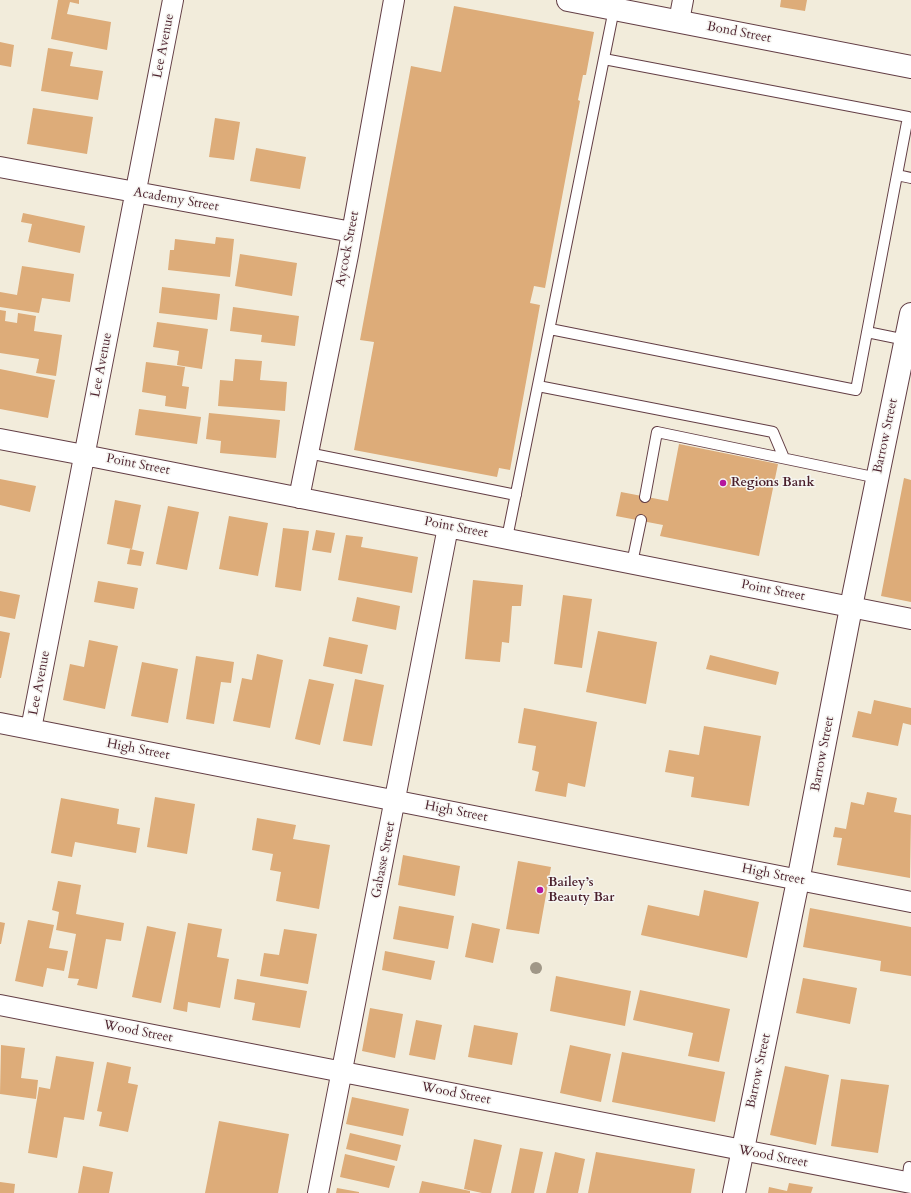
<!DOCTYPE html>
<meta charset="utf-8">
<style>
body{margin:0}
canvas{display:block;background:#f2ecdb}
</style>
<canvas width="911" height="1193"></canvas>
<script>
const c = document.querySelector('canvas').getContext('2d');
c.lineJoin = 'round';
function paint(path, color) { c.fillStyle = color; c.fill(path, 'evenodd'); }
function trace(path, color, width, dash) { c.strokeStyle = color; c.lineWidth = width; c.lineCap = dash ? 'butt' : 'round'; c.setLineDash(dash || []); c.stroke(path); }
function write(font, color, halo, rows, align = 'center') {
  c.font = font + ' Cardo,serif'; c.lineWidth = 3; c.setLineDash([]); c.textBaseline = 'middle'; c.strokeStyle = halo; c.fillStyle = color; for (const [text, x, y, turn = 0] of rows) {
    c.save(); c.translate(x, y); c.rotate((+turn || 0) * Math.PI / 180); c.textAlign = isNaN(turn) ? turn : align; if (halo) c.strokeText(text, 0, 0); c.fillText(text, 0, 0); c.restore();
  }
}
const building = new Path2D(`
 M58,0H79V4L70,2L67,14L111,22L107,50L51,39Z
 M781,0H807L805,11L780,7Z
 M454,6L594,32L586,75H583L578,100L580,101L545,288L534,286L530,303L540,305L510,470L499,468L497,477L354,450L374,342L360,340L411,66L441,72Z
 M0,42L14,45L11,67L0,65Z
 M48,48L73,52L70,66L103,71L98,100L41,91Z
 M33,108L93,117L87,154L27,144Z
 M215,118L240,122L234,160L209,157Z
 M256,148L306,157L300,189L250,181Z
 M23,213L85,226L80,253L28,242L32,224L21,222Z
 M216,237L234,239L230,277L168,270L170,250H174L175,239L215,244Z
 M240,254L297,263L292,296L235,286Z
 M22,266L74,274L70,302L42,298L39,313L0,307V292L17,295Z
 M162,287L220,294L217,320L159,313Z
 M233,307L299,316L295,346L261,342L262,335L230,331Z
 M0,310L6,311L5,321L17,323L18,313L36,316L34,331L62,335L56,376L36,373L39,359L0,353Z
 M157,322L208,329L202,369L177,365L179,351L153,347Z
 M235,359L262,361L260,380L287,382L285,411L218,406L220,380L233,381Z
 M146,362L185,367L182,386L189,387L186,409L165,406L166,396L142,392Z
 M0,369L55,380L48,418L0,409Z
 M139,409L201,417L197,444L135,435Z
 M209,413L280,420L276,458L220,453L221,441L206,439Z
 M679,444L778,464L759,556L660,536L663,525L616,516L621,492L668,501Z
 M904,478L911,480V602L881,596Z
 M0,479L36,486L30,512L0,505Z
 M115,500L141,505L132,549L107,544Z
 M168,506L199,512L187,570L156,564Z
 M229,516L268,523L258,576L219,569Z
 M283,528L309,531L301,591L275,587Z
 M316,530L335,533L331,553L312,550Z
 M346,535L363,537L361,547L418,557L412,593L338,580Z
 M130,549L144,552L141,566L127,564Z
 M473,580L523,585L521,606H512L509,643L502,642L500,662L465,659Z
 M98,581L138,588L134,609L94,602Z
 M0,591L20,595L15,619L0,616Z
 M563,595L592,599L582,668L554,664Z
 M357,597L400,606L396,630L352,621Z
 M0,631L10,633L1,678H0Z
 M598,631L657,642L646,704L586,692Z
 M329,637L368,645L362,674L323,666Z
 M89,640L118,646L105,709L63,700L70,664L84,667Z
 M257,654L283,660L270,728L233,721L242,678L252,680Z
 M710,655L779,672L776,685L706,669Z
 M196,656L234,662L231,683L221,682L214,724L186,719Z
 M142,662L178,669L168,723L131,716Z
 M309,679L334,684L320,745L295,739Z
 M355,679L384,685L372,746L343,741Z
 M874,700L911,708V725L903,723L898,746L852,737L858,711L871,714Z
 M524,708L597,722L585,787L568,783L566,797L535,791L539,772L532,770L536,746L518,743Z
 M704,726L761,736L749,806L691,797L694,777L665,772L669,750L699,755Z
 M867,792L897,798L894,812L911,815L910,878L837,865L842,838L833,837L835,827L846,829L851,802L864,805Z
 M155,797L195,804L187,854L147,847Z
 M61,798L119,809L117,824L140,828L136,853L75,842L72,857L51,853Z
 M257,818L296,825L293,839L330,845L319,909L276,901L281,872L270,870L273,854L252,850Z
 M403,855L460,866L455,896L398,885Z
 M518,861L551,867L539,934L506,929Z
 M58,881L81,885L76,914L124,923L121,941L106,939L97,989L77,985L79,979L68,978L76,934L56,930L59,912L52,910Z
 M704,890L759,902L747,958L641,935L648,905L699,916Z
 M399,906L454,916L448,949L393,939Z
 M810,908L911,927V976L880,971L881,961L803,947Z
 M28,920L54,925L49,948L68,951L64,971L47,968L43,987L15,981Z
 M0,922L5,923L1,944H0Z
 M188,923L222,929L217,957L229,959L220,1008L188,1002L187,1012L173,1009Z
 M472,923L500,929L493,963L465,957Z
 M147,926L176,932L161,1003L132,997Z
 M284,929L317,934L308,984L260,976L264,953L279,955Z
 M385,951L435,961L431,980L382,970Z
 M556,976L631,991L625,1026L550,1011Z
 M803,978L857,988L850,1024L796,1013Z
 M237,979L307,991L300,1028L252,1020L255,1003L234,999Z
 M640,990L730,1009L719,1062L688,1056L693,1033L633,1020Z
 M370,1008L403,1014L395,1058L362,1051Z
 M416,1020L442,1025L435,1060L409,1055Z
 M474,1025L518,1033L512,1065L468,1057Z
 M1,1045L25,1048L21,1078L38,1080L36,1099L0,1094Z
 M570,1045L611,1054L601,1102L560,1093Z
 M622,1052L725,1072L715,1122L612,1102Z
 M56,1056L94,1062L84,1120L64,1117L57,1158L28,1153L39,1087L50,1089Z
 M107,1062L131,1067L128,1083L138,1085L128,1132L99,1126L102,1112L97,1111Z
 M785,1066L829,1075L816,1145L770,1135Z
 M841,1079L889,1085L878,1153L831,1146Z
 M352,1097L409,1109L403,1136L346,1124Z
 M219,1121L289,1134L278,1193H205Z
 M350,1133L401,1145L397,1161L346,1149Z
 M474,1139L502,1145L491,1193H482L464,1189Z
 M520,1148L543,1152L534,1193H511Z
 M555,1152L585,1159L578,1193H546Z
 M596,1152L695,1169L691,1193H588Z
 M345,1154L395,1166L389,1188L340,1177Z
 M83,1166L113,1172L109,1193H78Z
 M422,1181L470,1191V1193H419Z
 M0,1182L15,1184L14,1193H0Z
 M789,1183L813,1187L811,1193H768L769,1187L787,1191Z
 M337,1188L359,1192V1193H336Z`);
const lane = new Path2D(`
 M897,175L911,178
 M550,329L856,390L908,117L604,59
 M867,332L906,340
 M538,386L773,432L784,458
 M308,453L516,495
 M645,497L657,432L878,478
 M507,538L614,9
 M632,563L641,520
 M907,1183L909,1167`);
const street = new Path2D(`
 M679,21L683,0
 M0,167L352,232
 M0,439L84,455L911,619
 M299,498L348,255L394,0
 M0,723L911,902
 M31,729L173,0
 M0,1005L911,1183
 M318,1193L448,527`);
const secondary = new Path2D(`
 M568,0L911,67
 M734,1193L801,866L854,592L911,314`);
const trees = [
 [536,968]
];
const markers = [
 [723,483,4,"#b5179e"],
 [540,890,4,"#b5179e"]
];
const streetNames = [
 ["Bond Street",739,33,11],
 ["Lee Avenue",164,46,-79],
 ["Academy Street",176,200,10],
 ["Aycock Street",348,249,-79],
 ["Lee Avenue",102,365,-79],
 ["Barrow Street",886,436,-78],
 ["Point Street",138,465,11],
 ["Point Street",456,528,11],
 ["Point Street",773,591,11],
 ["Lee Avenue",40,683,-79],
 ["High Street",138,750,11],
 ["Barrow Street",823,754,-79],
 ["High Street",456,812,11],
 ["Gabasse Street",384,860,-79],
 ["High Street",773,875,11],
 ["Wood Street",138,1032,11],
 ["Barrow Street",759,1071,-78],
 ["Wood Street",456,1094,11],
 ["Wood Street",773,1157,11]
];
const poiNames = [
 ["Regions Bank",731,483],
 ["Bailey’s",548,883],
 ["Beauty Bar",548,898]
];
paint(building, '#ddac79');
trace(lane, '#633e45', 12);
trace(street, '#633e45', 22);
trace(secondary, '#633e45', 24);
trace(lane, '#fff', 10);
trace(street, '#fff', 20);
trace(secondary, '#fff', 22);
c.fillStyle = '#a09787';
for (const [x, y] of trees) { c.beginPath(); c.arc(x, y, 6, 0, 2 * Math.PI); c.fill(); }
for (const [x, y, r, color] of markers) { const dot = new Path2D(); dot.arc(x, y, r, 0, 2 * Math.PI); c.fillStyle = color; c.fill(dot); trace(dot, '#f6f6f2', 1.5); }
write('13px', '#4a1f2b', '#f6f6f2', streetNames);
write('bold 13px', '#4a1f2b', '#f6f6f2', poiNames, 'left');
</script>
